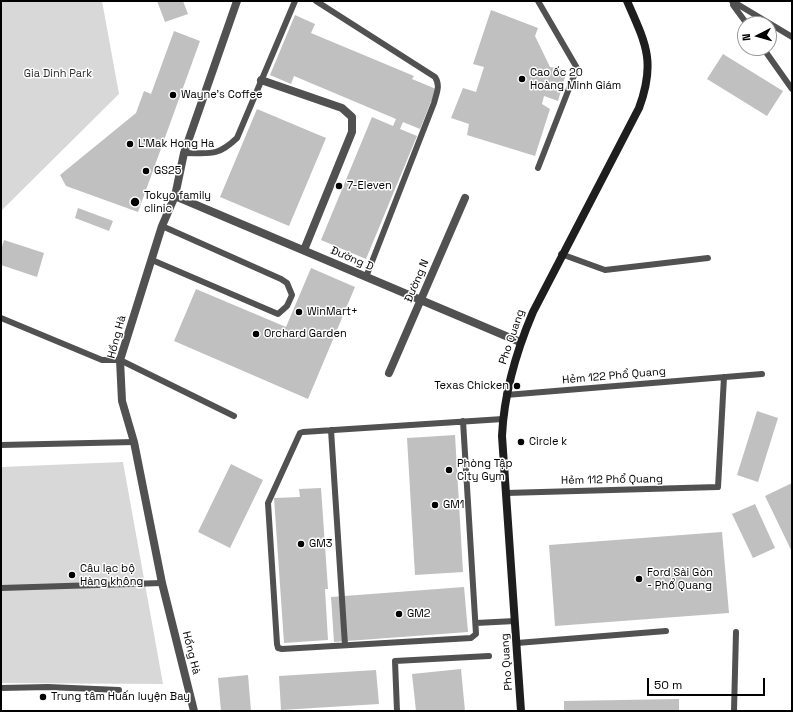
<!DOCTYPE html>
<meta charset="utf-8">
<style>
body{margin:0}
#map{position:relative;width:793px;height:712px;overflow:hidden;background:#fff;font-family:"Space Grotesk",sans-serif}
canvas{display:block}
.frame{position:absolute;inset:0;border:2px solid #000;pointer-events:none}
.north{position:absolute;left:737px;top:16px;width:40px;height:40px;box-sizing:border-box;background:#fff;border:1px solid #999;border-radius:50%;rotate:264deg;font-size:11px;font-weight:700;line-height:16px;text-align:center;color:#000}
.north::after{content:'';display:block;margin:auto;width:14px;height:18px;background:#000;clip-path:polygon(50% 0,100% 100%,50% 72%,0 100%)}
.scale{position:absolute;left:647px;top:678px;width:118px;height:18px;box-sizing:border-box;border:2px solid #000;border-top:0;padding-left:5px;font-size:12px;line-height:14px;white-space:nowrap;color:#000;-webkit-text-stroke:3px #fff;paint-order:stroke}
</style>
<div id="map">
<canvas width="793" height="712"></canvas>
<div class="frame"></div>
<div class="north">N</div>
<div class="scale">50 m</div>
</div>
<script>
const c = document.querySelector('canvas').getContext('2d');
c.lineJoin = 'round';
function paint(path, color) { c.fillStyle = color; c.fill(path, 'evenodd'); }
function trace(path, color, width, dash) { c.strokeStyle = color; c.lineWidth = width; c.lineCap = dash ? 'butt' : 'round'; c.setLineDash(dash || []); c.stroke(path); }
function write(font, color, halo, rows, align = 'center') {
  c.font = font + ' "Space Grotesk",sans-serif'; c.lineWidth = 3; c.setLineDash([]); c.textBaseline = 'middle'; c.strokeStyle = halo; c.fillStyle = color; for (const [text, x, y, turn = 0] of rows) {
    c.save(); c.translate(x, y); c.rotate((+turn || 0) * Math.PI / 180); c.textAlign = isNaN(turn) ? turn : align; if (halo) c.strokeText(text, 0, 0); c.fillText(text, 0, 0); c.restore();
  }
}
const green = new Path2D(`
 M1,1H102L119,94L1,211Z
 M123,462L163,684L1,683V467Z`);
const building = new Path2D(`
 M157,1H183L188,14L165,22Z
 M491,10L538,28L535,36L550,67L567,70L558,101L544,96L542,104L550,109L535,156L467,135L469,124L451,118L463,88L476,92L484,67L473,64Z
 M295,15L315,24L311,33L414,76L412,79L436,89L420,129L403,122L400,129L417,136L366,259L321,240L372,117L393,126L396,119L294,76L291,84L270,75Z
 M174,31L200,41L138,212L66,186L60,175L136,113L144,91L151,94Z
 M723,54L783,91L767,116L707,79Z
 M257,109L326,138L289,226L220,197Z
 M78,208L113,221L109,231L75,218Z
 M4,240L44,253L37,277L1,265V250Z
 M311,268L355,287L308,399L174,341L196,289L286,327Z
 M757,411L778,418L758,482L737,475Z
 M455,435L463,572L415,575L407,438Z
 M231,464L263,480L230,548L198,532Z
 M792,483V552L765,496Z
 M321,488L328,589H325L328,640L284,643L274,498L300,497L299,489Z
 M755,504L775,548L753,558L732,514Z
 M722,532L729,613L555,626L549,545Z
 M464,587L468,632L334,642L331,597Z
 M461,669L465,711H416L412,674Z
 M376,670L379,704L281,710L279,676Z
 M248,675L251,711H221L218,678Z
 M679,699V711H564V701Z`);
const service = new Path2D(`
 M316,1L435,77C441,86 436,94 434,103L366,277
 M538,1L577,68L538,168
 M732,1L792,37
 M733,2V5L747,24
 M763,48L792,89
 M184,153C210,153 217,157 237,138L295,1
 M561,254L605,270L708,258
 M152,260L278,314L287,306L292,295L287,283L281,279L162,226
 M1,318L102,360H120L234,416
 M506,395L762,374
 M463,421L476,634L471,638L282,649L278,648L277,644L268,503L300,433L303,432L503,419
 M331,430L345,645
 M1,445L134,442
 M506,493L718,487L724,377
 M1,588L162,583
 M476,623L515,621
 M517,643L666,631
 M1,688L48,687L119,690
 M397,711L395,661L489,656
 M734,711L736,632`);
const minor = new Path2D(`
 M261,80L342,108L352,117V132L304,250
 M175,196L520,342
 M389,373L465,198`);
const tertiary = new Path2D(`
 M194,711L162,583L134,442L122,401L120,360L162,226L175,196L184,153L237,1`);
const secondary = new Path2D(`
 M521,711L502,436C504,392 516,352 533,312L639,108C656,62 646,44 627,1`);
const markers = [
 [522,79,4,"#000"],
 [173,95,4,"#000"],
 [130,144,4,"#000"],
 [146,171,4,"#000"],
 [339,186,4,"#000"],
 [135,202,5,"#000"],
 [299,312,4,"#000"],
 [256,334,4,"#000"],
 [517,386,4,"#000"],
 [521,442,4,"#000"],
 [449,470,4,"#000"],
 [435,505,4,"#000"],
 [301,544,4,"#000"],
 [72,575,4,"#000"],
 [639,579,4,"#000"],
 [399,614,4,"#000"],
 [43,697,4,"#000"]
];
const poiNames = [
 ["Cao ốc 20",530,73],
 ["Hoàng Minh Giám",530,86],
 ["Wayne's Coffee",181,95],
 ["L’Mak Hong Ha",138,144],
 ["GS25",154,171],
 ["7-Eleven",347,186],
 ["Tokyo family",144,196],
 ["clinic",144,209],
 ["WinMart+",307,312],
 ["Orchard Garden",264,334],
 ["Texas Chicken",509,386,"right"],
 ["Circle k",529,442],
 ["Phòng Tập",457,464],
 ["City Gym",457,477],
 ["GM1",443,505],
 ["GM3",309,544],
 ["Câu lạc bộ",80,569],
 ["Hàng không",80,582],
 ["Ford Sài Gòn",647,573],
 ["- Phổ Quang",647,586],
 ["GM2",407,614],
 ["Trung tâm Huấn luyện Bay",51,697]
];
const parkNames = [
 ["Gia Dinh Park",58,74]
];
const streetNames = [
 ["Đường D",352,259,23],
 ["Đường N",417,281,-67],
 ["Hồng Hà",117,337,-75],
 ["Pho Quang",512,337,-71],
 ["Hẻm 122 Phổ Quang",614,376,-5],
 ["Hẻm 112 Phổ Quang",612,480,-1],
 ["Hồng Hà",191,653,76],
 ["Pho Quang",507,662,-94]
];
paint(green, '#d8d8d8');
paint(building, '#c0c0c0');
trace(service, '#515151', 6);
trace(minor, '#515151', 8);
trace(tertiary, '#515151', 8);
trace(secondary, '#1e1e1e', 8);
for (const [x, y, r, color] of markers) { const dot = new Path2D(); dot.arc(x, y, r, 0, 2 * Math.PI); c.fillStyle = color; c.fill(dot); trace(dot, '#fff', 1.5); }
write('11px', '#000', '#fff', poiNames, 'left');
write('11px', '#2f2f2f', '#fff', parkNames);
write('11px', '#000', '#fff', streetNames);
</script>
